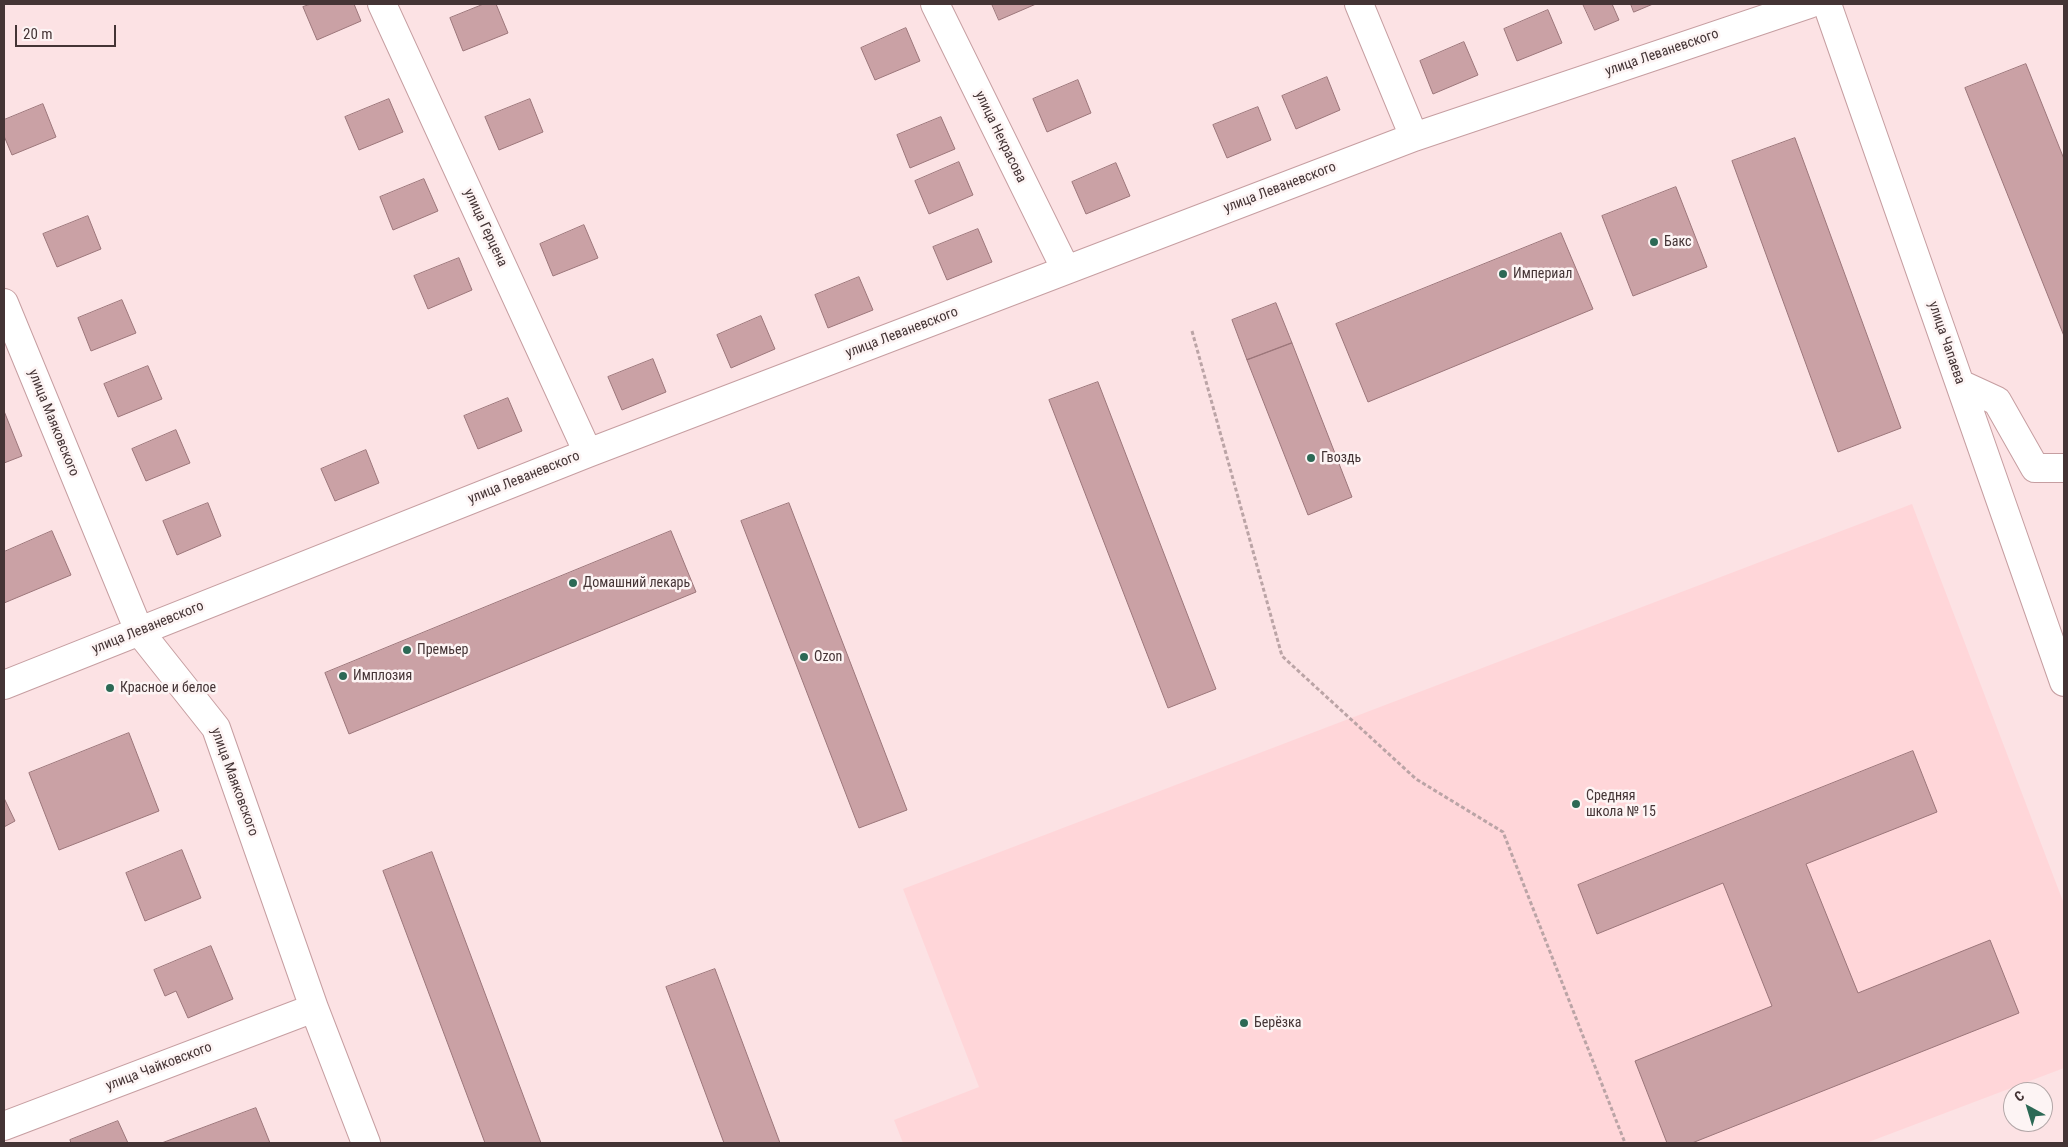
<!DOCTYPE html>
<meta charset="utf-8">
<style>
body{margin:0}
#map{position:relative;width:2068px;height:1147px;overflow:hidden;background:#fce2e4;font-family:"Roboto Condensed",sans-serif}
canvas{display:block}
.frame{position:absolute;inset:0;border:5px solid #443435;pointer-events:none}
.north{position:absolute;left:2003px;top:1082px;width:50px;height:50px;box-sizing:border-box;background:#fdf4f4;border:1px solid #b3a7a8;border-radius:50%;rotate:321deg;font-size:14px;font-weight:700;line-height:20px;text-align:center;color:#443435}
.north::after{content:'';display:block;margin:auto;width:18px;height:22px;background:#2c6955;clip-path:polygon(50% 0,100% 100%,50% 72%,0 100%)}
.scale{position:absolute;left:15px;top:25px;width:101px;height:22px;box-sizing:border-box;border:2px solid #443435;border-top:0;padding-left:6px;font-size:15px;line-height:18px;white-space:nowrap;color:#443435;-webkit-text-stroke:4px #fdf4f4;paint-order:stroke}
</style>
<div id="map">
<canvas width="2068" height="1147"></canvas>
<div class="frame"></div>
<div class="north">С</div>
<div class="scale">20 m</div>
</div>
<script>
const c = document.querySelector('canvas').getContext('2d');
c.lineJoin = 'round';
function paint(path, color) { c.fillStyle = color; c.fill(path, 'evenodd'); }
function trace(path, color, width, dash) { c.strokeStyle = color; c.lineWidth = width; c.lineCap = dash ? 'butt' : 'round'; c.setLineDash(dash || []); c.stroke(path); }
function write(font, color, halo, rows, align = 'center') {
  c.font = font + ' "Roboto Condensed",sans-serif'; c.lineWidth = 5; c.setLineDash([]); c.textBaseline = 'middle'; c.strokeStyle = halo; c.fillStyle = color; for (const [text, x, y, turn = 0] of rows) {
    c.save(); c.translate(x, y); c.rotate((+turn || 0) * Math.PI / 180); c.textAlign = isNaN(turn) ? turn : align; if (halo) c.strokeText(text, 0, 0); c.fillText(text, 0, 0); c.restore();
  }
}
const built = new Path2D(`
 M1912,504L2064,904V1068L1866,1143H903L894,1120L979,1087L903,889Z`);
const building = new Path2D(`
 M311,4H354L361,21L317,40L303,7Z
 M484,4H496L508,33L463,51L450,18Z
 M992,4H1036L999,20Z
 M1583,4H1612L1619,20L1595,30Z
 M1631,4H1653L1634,12Z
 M1548,10L1562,43L1517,61L1504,29Z
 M906,28L920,61L875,80L861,48Z
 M1464,42L1478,75L1433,94L1420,61Z
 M2026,64L2064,159V336L1965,88Z
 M1327,77L1340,110L1296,129L1282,96Z
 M1078,80L1091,113L1047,132L1033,99Z
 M389,99L403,132L359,150L345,117Z
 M530,99L543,132L499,150L485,117Z
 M43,104L56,137L12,155L4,136V120Z
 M1258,107L1271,140L1227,158L1213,125Z
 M941,117L955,149L910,168L897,135Z
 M1795,138L1901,428L1838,452L1732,161Z
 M959,162L973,195L929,214L915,181Z
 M1116,163L1130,196L1086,214L1072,182Z
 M424,179L438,211L393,230L380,197Z
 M1676,187L1707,267L1633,296L1602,216Z
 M88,216L101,249L57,267L43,234Z
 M584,225L598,258L553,276L540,244Z
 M978,229L992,262L947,280L933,247Z
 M1561,233L1593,309L1368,402L1336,324Z
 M459,258L472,290L428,309L414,276Z
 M859,277L873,310L828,328L815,295Z
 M122,300L136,333L91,351L78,318Z
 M1276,303L1292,343L1247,360L1232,320Z
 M761,316L775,349L731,368L717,335Z
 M1292,343L1352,497L1308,515L1247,360Z
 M653,359L666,392L622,410L608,377Z
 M148,366L162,399L118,417L104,384Z
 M1098,382L1216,689L1168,708L1049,400Z
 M508,398L522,431L478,449L464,416Z
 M4,411L22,456L4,463Z
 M176,430L190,463L146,481L132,449Z
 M366,450L379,483L335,501L321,469Z
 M208,503L221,536L177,555L163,521Z
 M789,503L907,810L859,828L741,521Z
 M52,531L71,575L4,603V552Z
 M671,531L696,592L349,734L325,673Z
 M129,733L159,811L59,850L29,773Z
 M1913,751L1937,812L1806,864L1858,993L1990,940L2019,1013L1692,1143H1667L1635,1061L1772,1006L1723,883L1597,934L1578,885Z
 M4,798L15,821L4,827Z
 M182,850L201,898L145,921L126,873Z
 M432,852L541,1143H485L383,871Z
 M211,946L233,999L188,1018L176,991L165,996L154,970Z
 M715,969L780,1143H724L666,987Z
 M256,1108L270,1143H162Z
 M118,1121L128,1143H71L70,1140Z`);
const path = new Path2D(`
 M1192,331L1282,656L1416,779L1503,832L1625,1143`);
const minor = new Path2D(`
 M382,4L588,453
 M935,4L1066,270
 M1359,4L1414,137
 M1827,4L2064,682
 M4,303L139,631L216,728L314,1008L366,1143
 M1960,384L1997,401L2035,468H2064
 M4,685L588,453L1414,137L1809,4
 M4,1126L314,1008`);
const markers = [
 [1654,242,5,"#2c6955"],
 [1503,274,5,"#2c6955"],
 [1311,458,5,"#2c6955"],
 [573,583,5,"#2c6955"],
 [407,650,5,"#2c6955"],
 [804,657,5,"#2c6955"],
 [343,676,5,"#2c6955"],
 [110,688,5,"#2c6955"],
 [1576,804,5,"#2c6955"],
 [1244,1023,5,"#2c6955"]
];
const streetNames = [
 ["улица Леваневского",1662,53,-19],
 ["улица Некрасова",1000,137,64],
 ["улица Леваневского",1280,188,-21],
 ["улица Герцена",485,228,65],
 ["улица Леваневского",902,333,-21],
 ["улица Чапаева",1946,343,71],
 ["улица Маяковского",53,423,68],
 ["улица Леваневского",524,478,-22],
 ["улица Леваневского",148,628,-22],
 ["улица Маяковского",234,782,70],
 ["улица Чайковского",159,1067,-21]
];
const poiNames = [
 ["Бакс",1664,242],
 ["Империал",1513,274],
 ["Гвоздь",1321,458],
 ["Домашний лекарь",583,583],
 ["Премьер",417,650],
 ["Ozon",814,657],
 ["Имплозия",353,676],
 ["Красное и белое",120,688],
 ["Средняя",1586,796],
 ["школа № 15",1586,812],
 ["Берёзка",1254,1023]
];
paint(built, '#ffd6d9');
paint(building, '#caa1a5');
trace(building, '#9c767a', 1);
trace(minor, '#c69ea1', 30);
trace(path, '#bba4a6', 3, [4, 2.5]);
trace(minor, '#fff', 28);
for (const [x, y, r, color] of markers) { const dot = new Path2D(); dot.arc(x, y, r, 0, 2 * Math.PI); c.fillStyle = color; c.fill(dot); trace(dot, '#fdf4f4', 2); }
write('14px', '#443435', '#fdf4f4', streetNames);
write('14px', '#443435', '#fdf4f4', poiNames, 'left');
</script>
